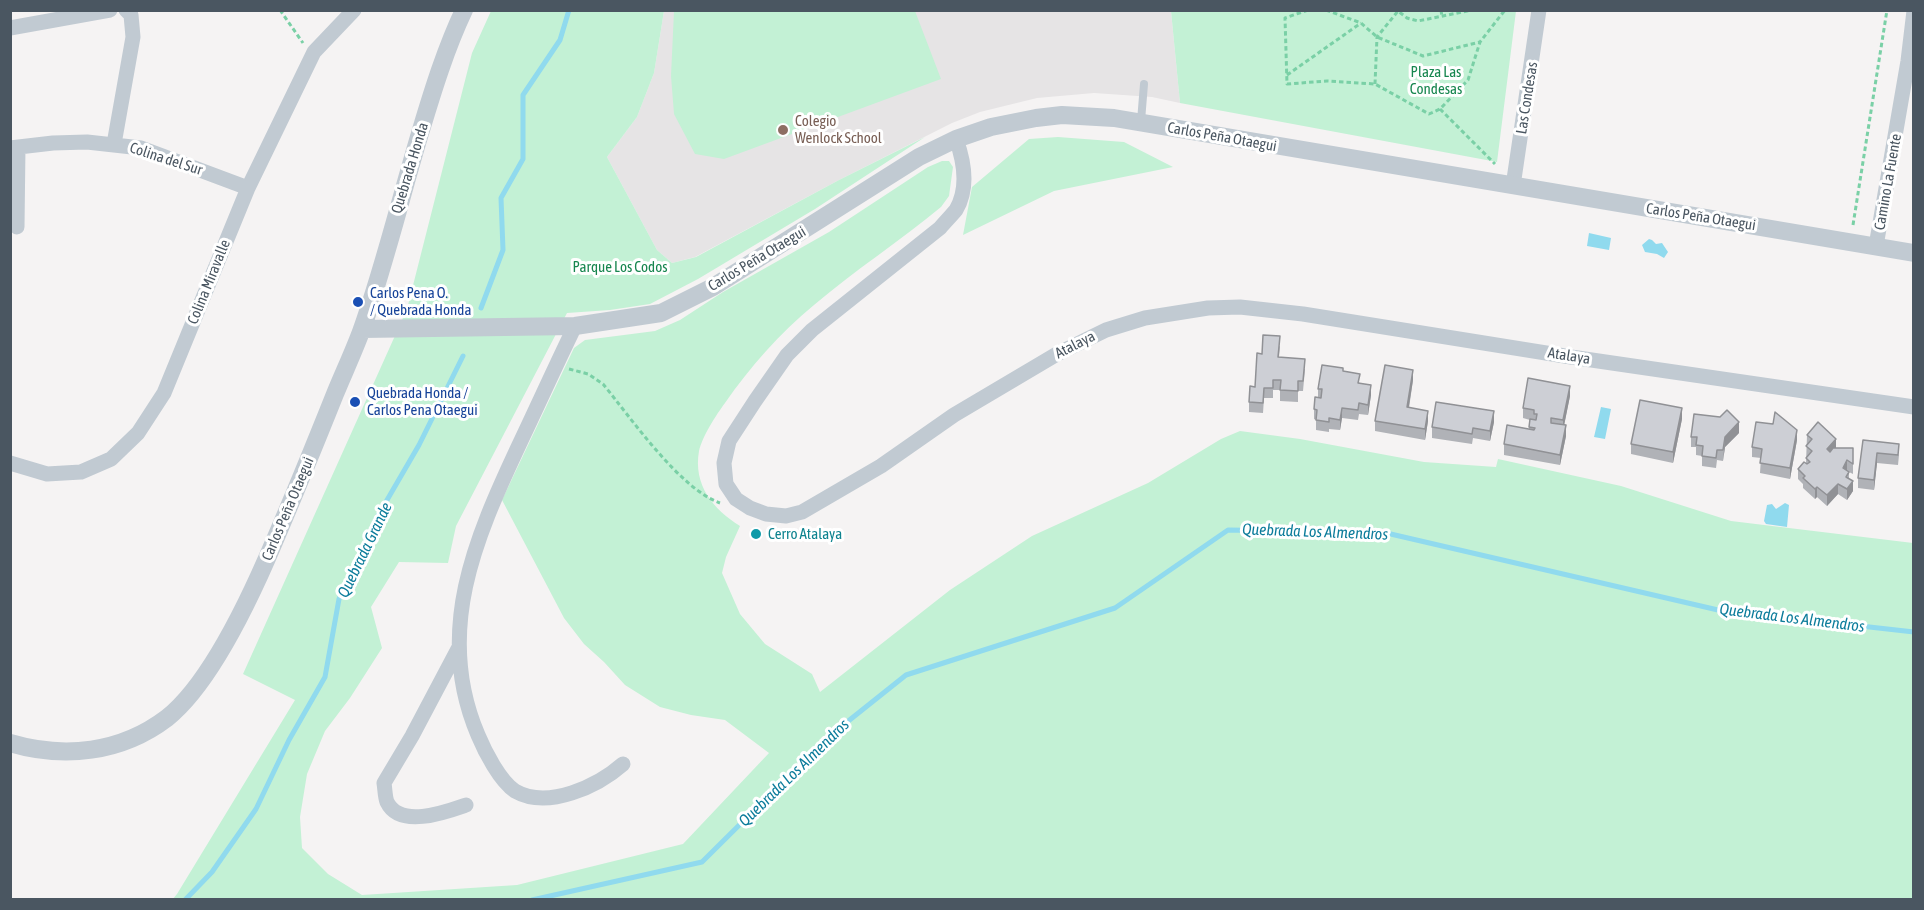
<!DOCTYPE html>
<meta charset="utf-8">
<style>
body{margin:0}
#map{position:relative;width:1924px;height:910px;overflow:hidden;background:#f5f3f3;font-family:"Asap Condensed",sans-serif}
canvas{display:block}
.frame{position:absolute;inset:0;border:12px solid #4a5661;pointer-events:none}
</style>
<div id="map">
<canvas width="1924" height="910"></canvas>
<div class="frame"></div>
</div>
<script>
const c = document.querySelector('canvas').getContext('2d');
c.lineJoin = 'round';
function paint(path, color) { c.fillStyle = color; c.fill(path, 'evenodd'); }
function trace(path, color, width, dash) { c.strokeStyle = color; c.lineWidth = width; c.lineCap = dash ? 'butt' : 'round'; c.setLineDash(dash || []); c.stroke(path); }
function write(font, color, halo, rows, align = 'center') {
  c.font = font + ' "Asap Condensed",sans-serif'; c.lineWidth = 6; c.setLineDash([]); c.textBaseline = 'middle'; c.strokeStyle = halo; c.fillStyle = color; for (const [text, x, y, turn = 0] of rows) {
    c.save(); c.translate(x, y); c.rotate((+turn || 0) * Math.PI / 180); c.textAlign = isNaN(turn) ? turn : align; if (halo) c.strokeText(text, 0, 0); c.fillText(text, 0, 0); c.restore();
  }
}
const education = new Path2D(`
 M664,11H1171L1180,103L1152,97L1094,93L1037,98L980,112L952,123L839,180L695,257L672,263L657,250L607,157L637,117L654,73Z`);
const green = new Path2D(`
 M491,11H664L654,73L637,117L607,157L657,250L672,263L696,257L839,180L925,137L815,209L698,279L650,304L610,310L567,313L456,526L448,563L399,562L371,607L382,648L350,698L325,731L307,774L300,817L302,848L328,874L362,895L517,885L683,844L769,753L725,720L691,715L660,707L625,685L604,662L584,644L564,618L502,500L574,348L585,340L655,331L680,320L723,292L829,232L928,167L942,161H949L953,167L949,196L941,207C900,241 855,270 814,305C780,333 750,367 725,403C716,415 702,437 699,451C693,485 713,509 740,526L726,557L722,573L740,614L765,644L812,674L820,692L950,590L1032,536L1148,483L1221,439L1240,431L1300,439L1424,462L1496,467L1498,459L1621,486L1731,521L1913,543V899L172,900L177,894L295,700L243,674L407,309L472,53Z
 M674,11H915L941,79L724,159L695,154L674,114L671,76Z
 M1171,11H1516L1497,162L1180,103Z
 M1058,137L1124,142L1173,167L1054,191L963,235L972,187L1029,139Z`);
const water = new Path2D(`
 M1589,233L1611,238L1609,250L1587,246Z
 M1649,239L1652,240L1656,244L1662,243L1668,252L1664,258L1657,254L1645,252L1642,245Z
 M1601,407L1611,409L1605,439L1594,437Z
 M1785,503L1789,505L1787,527L1766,524L1764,521L1767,505L1772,504L1776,509Z`);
const stream = new Path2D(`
 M481,308L503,250L501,198L523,159V95L560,40L569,10
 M185,900L212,872L256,809L289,740L325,677L339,599L376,519L419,445L463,356
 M532,900L702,862L827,738L906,675L1115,608L1228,530L1382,532L1718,610L1914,632`);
const path = new Path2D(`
 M280,10L303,43
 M1308,10L1285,18L1287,84L1327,81L1375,84L1429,114L1440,109L1468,80L1480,42L1505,10
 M1326,10L1361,23L1377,37L1423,56L1480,42
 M1441,10L1442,17
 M1287,75L1361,23
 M1375,84L1377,37L1398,11L1407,18L1418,21L1472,10
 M1440,109L1495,164
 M1853,225L1887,10
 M569,369L588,374L603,384C631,418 680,489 720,503`);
const service = new Path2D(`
 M1141,121L1144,84`);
const minor = new Path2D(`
 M10,28L110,10
 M956,139C964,161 969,188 956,210C951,216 945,222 940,228L812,330L787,355L755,401L729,441L724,463L726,484L736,499L750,508L766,514L786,516L802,512L881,466L954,415L1057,354L1106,330L1145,318L1208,308L1240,307L1303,314L1571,357L1914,407
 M114,144L133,37L131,15L126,10
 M10,148L53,143L87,142L141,148L248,188
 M1513,186L1539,10
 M17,227L18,147
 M1876,246L1908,61L1914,11
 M575,326C556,365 538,405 519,445C475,539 434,632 478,735C485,752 500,781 515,791C548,810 598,786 623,764
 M10,463L47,474L81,472L111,459L138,433L164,393L248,188L314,52L354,10
 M458,649L412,736L384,783C385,789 385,797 387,802C400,829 446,812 466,805`);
const tertiary = new Path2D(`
 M362,329L575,326L661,313L713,287L919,157L956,139L991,127L1036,118L1062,115L1114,118L1914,253
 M10,743C64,759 121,753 167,718C211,683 252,594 274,542C295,493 315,444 335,394C344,372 354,351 362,329C385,264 401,196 421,130C433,90 446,48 464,10`);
const wall = new Path2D(`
 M1280,346L1279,357L1305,369L1303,391H1298V402L1280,401V390H1273V398H1264L1263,413L1249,412V402L1255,387L1262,354Z
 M1343,371L1360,383L1371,395L1368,415L1359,414L1358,420L1342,418L1340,430L1329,429V432L1316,430V420L1314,419V409L1318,398V389Z
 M1413,380L1409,408L1428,421L1425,440L1375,431V421Z
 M1570,396L1564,425L1566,436L1560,465L1504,455V444L1529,429L1530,420L1523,418V408Z
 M1682,419L1673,463L1631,454V444Z
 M1494,422L1490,441L1473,438L1472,444L1432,438V427Z
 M1739,433L1725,447L1723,461L1717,460L1716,468L1702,466V456L1696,455V447H1691V437Z
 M1807,435L1836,448H1853V474L1849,472V479L1853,491L1847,500L1838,494L1827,506L1817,497L1815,499L1803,488V484L1798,479V469L1806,463Z
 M1797,440L1790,479L1760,473L1761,458L1752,457V447Z
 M1863,440L1899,455L1898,465L1877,463L1874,490L1858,488V478Z`);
const shadedWall = new Path2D(`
 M1413,370V380L1407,418V407Z
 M1371,385V395L1368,415V405Z
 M1570,386V396L1563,431V420Z
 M1342,408V418L1340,430V420Z
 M1682,408V419L1673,463V452Z
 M1428,411V421L1425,440V429Z
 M1494,411V422L1490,441V431Z
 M1739,422V433L1725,447L1723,461L1725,437Z
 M1566,425V436L1560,465V455Z
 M1797,430V440L1790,479V468Z
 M1836,439V449L1827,459V449Z
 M1877,453V463L1874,490V480Z
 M1847,460V471L1843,468Z
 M1853,481V491L1847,500V489Z
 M1838,484V494L1827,506V495Z
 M1817,487V497L1815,499V489Z`);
const building = new Path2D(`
 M1263,335L1280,336L1278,357L1305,359L1303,381H1298V391L1280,390L1281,380H1273V388H1264L1263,403L1249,402L1250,386L1255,387L1257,353L1262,354Z
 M1322,365L1343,368V371L1360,374L1358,383L1371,385L1368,405L1359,403L1358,410L1342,408L1340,420L1329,418V422L1316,420L1317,410L1314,409L1315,397L1321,398L1322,389H1318Z
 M1385,365L1413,370L1407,407L1428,411L1425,429L1375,421Z
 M1528,378L1570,386L1563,420L1551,418V423L1566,425L1560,455L1504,444L1507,425L1534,430L1535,428L1529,427L1530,419L1536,420L1537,414H1534V410L1523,408Z
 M1640,400L1682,408L1673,452L1631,444Z
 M1436,402L1494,411L1490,431L1473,428L1472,434L1432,427Z
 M1727,410L1739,422L1725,437L1723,450H1717L1716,458L1702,456L1703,446L1696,445L1697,437H1691L1694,414L1720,417Z
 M1775,412L1797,430L1790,468L1760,463L1762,449L1752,447L1756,422L1773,424Z
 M1818,422L1836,439L1827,449L1830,452L1833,448H1853V464L1847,460L1843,468L1849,472L1846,477L1853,481L1847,489L1838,484L1827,495L1817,487L1815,489L1803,478L1805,476L1798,469L1804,462L1807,464L1810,462L1806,458L1812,451L1806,446L1812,439L1807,435Z
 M1863,440L1899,444L1898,455L1877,453L1874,480L1858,478Z`);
const markers = [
 [783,130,6,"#8d6e63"],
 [358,302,6,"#1a4fb4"],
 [355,402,6,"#1a4fb4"],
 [756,534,6,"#0f9aa8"]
];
const parkNames = [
 ["Plaza Las",1436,72],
 ["Condesas",1436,89],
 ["Parque Los Codos",620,267]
];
const streetNames = [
 ["Las Condesas",1527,98,-81],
 ["Carlos Peña Otaegui",1222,137,10],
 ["Colina del Sur",166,159,18],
 ["Quebrada Honda",410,168,-73],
 ["Camino La Fuente",1888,182,-80],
 ["Carlos Peña Otaegui",1701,217,9],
 ["Carlos Peña Otaegui",757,259,-31],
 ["Colina Miravalle",209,282,-68],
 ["Atalaya",1075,345,-27],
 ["Atalaya",1569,356,9],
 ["Carlos Peña Otaegui",288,509,-67]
];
const educationNames = [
 ["Colegio",795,121],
 ["Wenlock School",795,138]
];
const transitNames = [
 ["Carlos Pena O.",370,293],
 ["/ Quebrada Honda",370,310],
 ["Quebrada Honda /",367,393],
 ["Carlos Pena Otaegui",367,410]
];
const cultureNames = [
 ["Cerro Atalaya",768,534]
];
const waterNames = [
 ["Quebrada Los Almendros",1315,532,2],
 ["Quebrada Grande",365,550,-64],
 ["Quebrada Los Almendros",1792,618,7],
 ["Quebrada Los Almendros",794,773,-44]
];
paint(education, '#e6e4e5');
paint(green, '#c3f1d5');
paint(water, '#90daee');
trace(stream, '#90daee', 5);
trace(path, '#7ad0a6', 3, [4.5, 3]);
trace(service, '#c1cad2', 8);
trace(minor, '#c1cad2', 15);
trace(tertiary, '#c1cad2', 18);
paint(wall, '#b0b2b7');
paint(shadedWall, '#909195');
paint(building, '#cdcfd5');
trace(building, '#909195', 1.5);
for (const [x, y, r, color] of markers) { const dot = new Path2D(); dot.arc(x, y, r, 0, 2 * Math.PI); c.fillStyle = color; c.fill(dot); trace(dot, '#fff', 2); }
write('15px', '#17864f', '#fff', parkNames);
write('15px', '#4a5661', '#fff', streetNames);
write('15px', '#785e54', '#fff', educationNames, 'left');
write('15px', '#164399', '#fff', transitNames, 'left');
write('15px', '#0d838f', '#fff', cultureNames, 'left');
write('italic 16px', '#0c7c9b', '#fff', waterNames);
</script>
